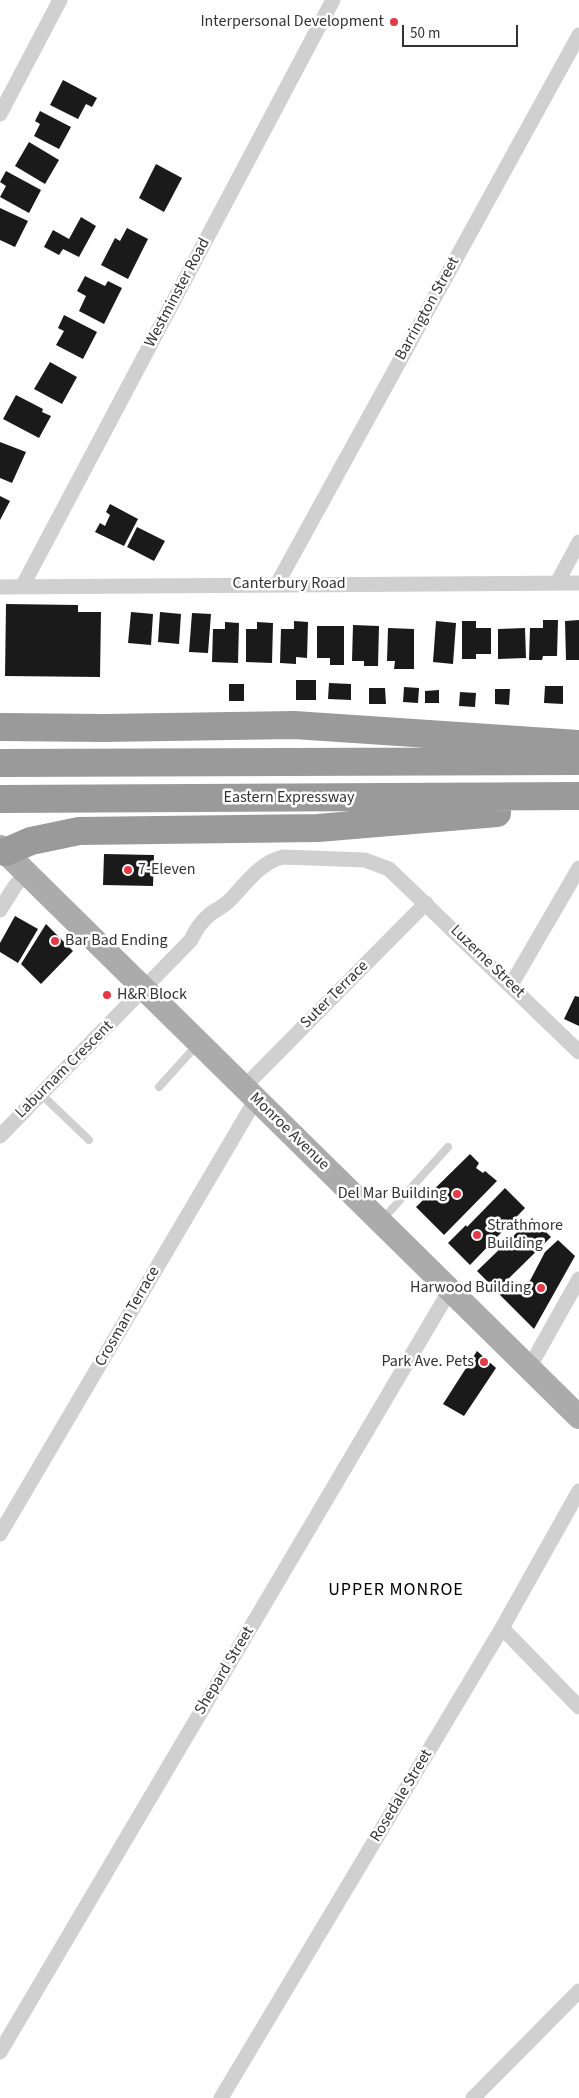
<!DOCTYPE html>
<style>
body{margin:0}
#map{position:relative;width:579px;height:2098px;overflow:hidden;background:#fff;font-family:"Source Sans 3",sans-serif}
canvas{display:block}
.scale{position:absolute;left:402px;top:25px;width:116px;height:22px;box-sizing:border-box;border:2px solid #333;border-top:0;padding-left:6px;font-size:15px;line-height:18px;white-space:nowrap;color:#333;-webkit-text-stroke:4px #fff;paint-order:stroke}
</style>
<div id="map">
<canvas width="579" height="2098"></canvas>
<div class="scale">50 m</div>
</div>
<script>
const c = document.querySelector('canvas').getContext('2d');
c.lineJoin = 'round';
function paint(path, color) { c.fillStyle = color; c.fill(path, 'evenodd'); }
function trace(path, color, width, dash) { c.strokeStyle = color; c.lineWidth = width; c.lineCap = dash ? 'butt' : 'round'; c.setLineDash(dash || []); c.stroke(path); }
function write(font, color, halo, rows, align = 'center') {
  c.font = font + ' "Source Sans 3",sans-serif'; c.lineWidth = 5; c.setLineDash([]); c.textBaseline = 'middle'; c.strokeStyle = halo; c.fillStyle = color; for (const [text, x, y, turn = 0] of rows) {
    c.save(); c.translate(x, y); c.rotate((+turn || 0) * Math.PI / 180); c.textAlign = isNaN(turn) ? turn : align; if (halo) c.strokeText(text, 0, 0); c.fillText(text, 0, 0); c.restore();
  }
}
const building = new Path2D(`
 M63,80L97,98L92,107L86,104L78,119L50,105Z
 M40,111L71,127L59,149L34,136L40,124L35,121Z
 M29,142L59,160L45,184L15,166Z
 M156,164L182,178L164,212L139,198Z
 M6,171L41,190L29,213L0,197L6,186L0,182Z
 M0,208L28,221L15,247L0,240Z
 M81,217L96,226L79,257L63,249L59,255L44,247L53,230L69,239Z
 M127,228L148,239L128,279L101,265L115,238L120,241Z
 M85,276L105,286L108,281L122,288L104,324L79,311L86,296L77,291Z
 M64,315L97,332L83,359L56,345L64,331L58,328Z
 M50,362L77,377L62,404L34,389Z
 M16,395L43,409L42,412L51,416L39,438L3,419Z
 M0,442L26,452L12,483L0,478Z
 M0,496L10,501L0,520Z
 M110,504L138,519L124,546L95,532L100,523L105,526L110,515L106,512Z
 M137,527L165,541L154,561L127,547Z
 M6,604L78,605V612H101L100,677L5,676Z
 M131,612L153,614L151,645L128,643Z
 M160,612L181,614L179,644L158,642Z
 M192,613L211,614L208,653L189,652Z
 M543,620H558L557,656H543L542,660H529L530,628H543Z
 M579,620V660H566L565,621Z
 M294,621L308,622L307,658L296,657V664L280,663L281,629H294Z
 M436,621L456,623L453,664L433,662Z
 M462,621H476V628H491V654H476V659H462Z
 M225,622L239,623L238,663L212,662L213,629H225Z
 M257,622L273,623L272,663L246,662V629H257Z
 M353,625L379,626L378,666H364V661H352Z
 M317,626H344V665H330V658H317Z
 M388,628L414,629V669H394L395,661H387Z
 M525,628L526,658L498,659V629Z
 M296,680H316V700H296Z
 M329,683L351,684V700L328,699Z
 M229,684H244V701H229Z
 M545,686H563V704L544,703Z
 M404,687L419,688L418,703L403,702Z
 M369,688H385L386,704H369Z
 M495,689H510L509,705L495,704Z
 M439,690V703H425V691Z
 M460,692L476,693L475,707L459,706Z
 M104,854L154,855L153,886L103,885Z
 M15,916L38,929L18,963L0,952V943Z
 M46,924L73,951L41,984L21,964Z
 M575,996L579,997V1026L564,1019Z
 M470,1154L479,1163L476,1168L483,1173L485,1171L497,1181L444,1235L416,1207Z
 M505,1188L525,1208L470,1265L448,1243L466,1225L467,1227Z
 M532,1218L551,1237L504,1283L505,1285L498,1292L477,1271Z
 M558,1240L575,1256L534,1329L499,1294L510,1282L523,1294L545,1252Z
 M477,1351L496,1368L464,1416L443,1404Z`);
const service = new Path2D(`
 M159,1087L197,1045
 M41,1094L89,1140
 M382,1220L448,1147`);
const minor = new Path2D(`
 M0,114L60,0
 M557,583L579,542
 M277,584L579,35
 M0,587L579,583
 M22,587L333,0
 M0,910L15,886L26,873
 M511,985L579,868
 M244,1087L426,903
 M0,1136L191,940C195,931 201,922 209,915C215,910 223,907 229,901C245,885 260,862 283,857L365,860L389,869L579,1052
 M529,1368L579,1279
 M0,1534L256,1099
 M502,1628L579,1707
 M0,2052L450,1290
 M221,2098L502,1628L579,1491
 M473,2098L579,1991`);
const primary = new Path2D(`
 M0,847L579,1417`);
const motorway = new Path2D(`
 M0,727L104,728L294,725L579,744
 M0,763L578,761
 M0,799L579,796
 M5,852L31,841L79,831L318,828L497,813`);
const markers = [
 [394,22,5,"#e63946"],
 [128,870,5,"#e63946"],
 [55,941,5,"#e63946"],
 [107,995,5,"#e63946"],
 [457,1194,5,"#e63946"],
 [477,1235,5,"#e63946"],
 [541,1288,5,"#e63946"],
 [484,1362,5,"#e63946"]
];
const poiNames = [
 ["Interpersonal Development",384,22],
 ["7-Eleven",138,870,"left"],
 ["Bar Bad Ending",65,941,"left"],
 ["H&R Block",117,995,"left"],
 ["Del Mar Building",447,1194],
 ["Strathmore",487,1226,"left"],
 ["Building",487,1244,"left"],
 ["Harwood Building",531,1288],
 ["Park Ave. Pets",474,1362]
];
const streetNames = [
 ["Westminster Road",178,293,-62],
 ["Barrington Street",428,309,-61],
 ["Canterbury Road",289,584],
 ["Eastern Expressway",289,798],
 ["Luzerne Street",487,962,44],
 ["Suter Terrace",335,995,-45],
 ["Laburnam Crescent",65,1070,-45],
 ["Monroe Avenue",289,1132,44],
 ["Crosman Terrace",128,1317,-60],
 ["Shepard Street",225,1671,-59],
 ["Rosedale Street",402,1796,-59]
];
const neighbourhoodNames = [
 ["UPPER MONROE",396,1591]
];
paint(building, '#1a1a1a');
trace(service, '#d0d0d0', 8);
trace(minor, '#d0d0d0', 15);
trace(primary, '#ababab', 24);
trace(motorway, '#9a9a9a', 28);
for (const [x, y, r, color] of markers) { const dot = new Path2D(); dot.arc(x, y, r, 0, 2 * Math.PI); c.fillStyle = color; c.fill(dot); trace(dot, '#fff', 2); }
write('16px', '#333', '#fff', poiNames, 'right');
write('16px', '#333', '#fff', streetNames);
c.letterSpacing = '1px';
write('18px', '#000', '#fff', neighbourhoodNames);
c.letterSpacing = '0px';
</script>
